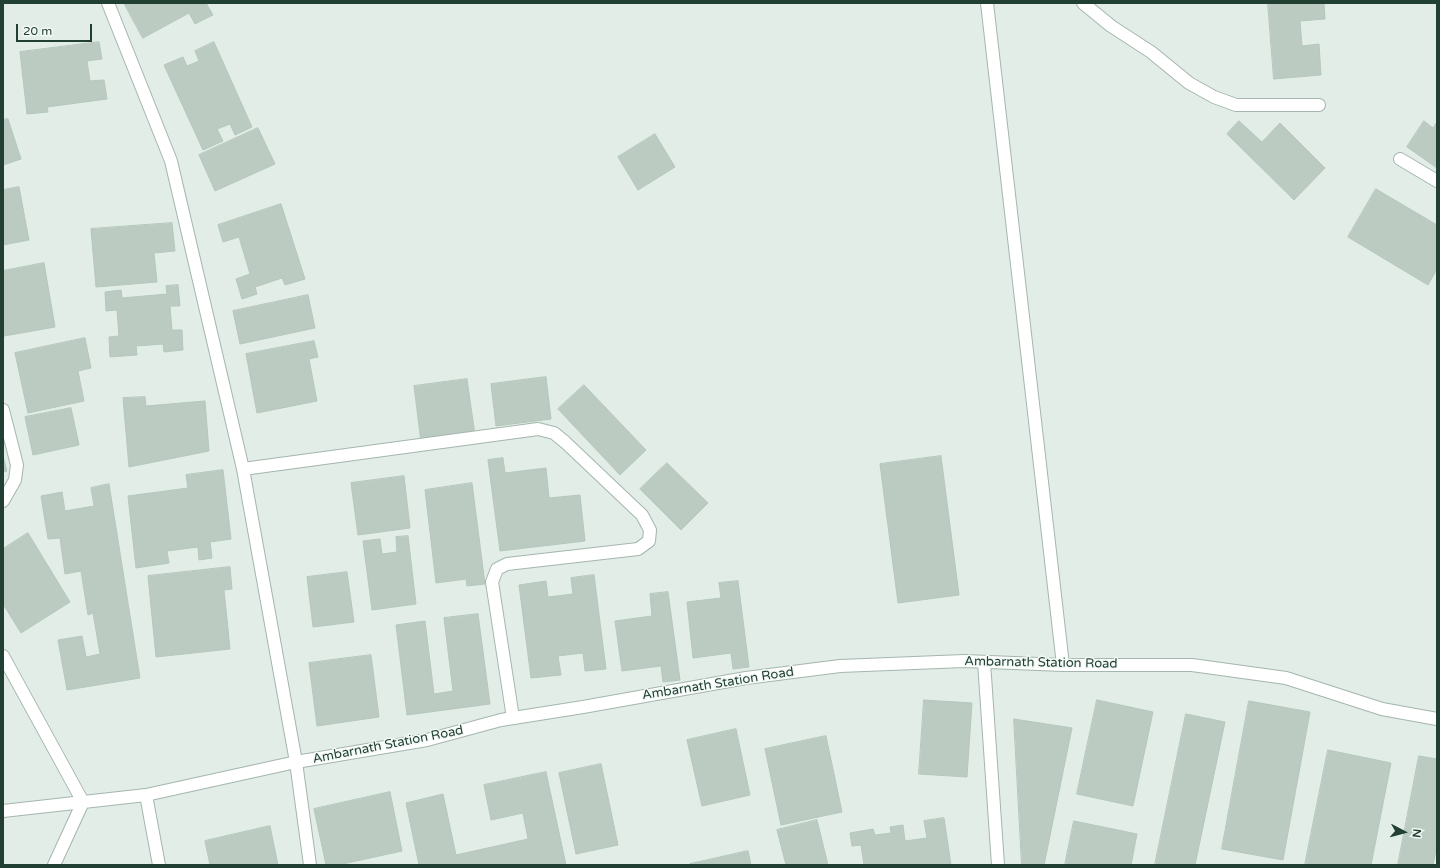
<!DOCTYPE html>
<style>
body{margin:0}
#map{position:relative;width:1440px;height:868px;overflow:hidden;background:#e2ede7;font-family:"Varela Round",sans-serif}
canvas{display:block}
.frame{position:absolute;inset:0;border:4px solid #214033;pointer-events:none}
.north{position:absolute;left:1384px;top:812px;width:40px;height:40px;-webkit-text-stroke:3px #f3f9f6;paint-order:stroke;rotate:96deg;font-size:11px;font-weight:700;line-height:16px;text-align:center;color:#214033}
.north::after{content:'';display:block;margin:auto;width:14px;height:18px;background:#214033;clip-path:polygon(50% 0,100% 100%,50% 72%,0 100%)}
.scale{position:absolute;left:16px;top:24px;width:76px;height:18px;box-sizing:border-box;border:2px solid #214033;border-top:0;padding-left:5px;font-size:12px;line-height:14px;white-space:nowrap;color:#214033;-webkit-text-stroke:3px #f3f9f6;paint-order:stroke}
</style>
<div id="map">
<canvas width="1440" height="868"></canvas>
<div class="frame"></div>
<div class="north">N</div>
<div class="scale">20 m</div>
</div>
<script>
const c = document.querySelector('canvas').getContext('2d');
c.lineJoin = 'round';
function paint(path, color) { c.fillStyle = color; c.fill(path, 'evenodd'); }
function trace(path, color, width, dash) { c.strokeStyle = color; c.lineWidth = width; c.lineCap = dash ? 'butt' : 'round'; c.setLineDash(dash || []); c.stroke(path); }
function write(font, color, halo, rows, align = 'center') {
  c.font = font + ' "Varela Round",sans-serif'; c.lineWidth = 3; c.setLineDash([]); c.textBaseline = 'middle'; c.strokeStyle = halo; c.fillStyle = color; for (const [text, x, y, turn = 0] of rows) {
    c.save(); c.translate(x, y); c.rotate((+turn || 0) * Math.PI / 180); c.textAlign = isNaN(turn) ? turn : align; if (halo) c.strokeText(text, 0, 0); c.fillText(text, 0, 0); c.restore();
  }
}
const building = new Path2D(`
 M124,3H206L213,15L195,24L189,13L143,38Z
 M1268,3H1324L1325,19L1300,21L1302,46L1319,44L1321,75L1274,79Z
 M99,42L102,59L87,61L90,81L104,80L107,99L47,107L48,112L27,114L20,52Z
 M214,42L252,127L235,135L230,124L217,129L223,141L203,150L164,65L183,57L187,66L199,61L195,51Z
 M8,119L21,159L3,165V120Z
 M1239,121L1262,142L1280,123L1325,168L1294,200L1227,134Z
 M1424,121L1433,128L1437,122V168L1407,147Z
 M258,128L275,164L215,191L199,155Z
 M655,134L675,167L638,190L618,157Z
 M19,187L29,240L3,245V190Z
 M1376,189L1437,225V269L1428,285L1348,237Z
 M281,204L305,279L285,285L282,278L255,287L257,294L242,299L236,279L250,274L239,237L223,242L218,225Z
 M172,223L175,251L154,253L157,282L96,287L91,229Z
 M44,263L55,327L4,336L3,329V271Z
 M178,285L180,306H170L172,330H182L183,350L164,352L163,344L136,346L137,355L110,357L109,337L119,336L117,310L106,311L105,292L121,290L122,298L167,294L166,286Z
 M308,295L315,328L240,344L233,311Z
 M85,338L91,368L78,371L84,401L28,413L15,353Z
 M314,341L318,357L309,359L317,401L257,413L246,354Z
 M546,377L551,419L496,426L491,384Z
 M467,379L475,435L421,442L414,386Z
 M584,385L646,450L620,475L558,409Z
 M145,397L146,406L205,401L209,451L129,467L123,398Z
 M71,408L79,445L33,455L25,417Z
 M3,456L7,471L3,472Z
 M941,456L959,595L898,603L880,464Z
 M503,458L505,473L546,468L549,498L580,495L585,541L500,551L488,460Z
 M667,463L708,503L681,530L640,489Z
 M223,470L231,539L210,542L212,558L199,560L198,547L167,551L169,563L136,568L128,496L188,488L186,475Z
 M404,476L410,528L358,535L351,483Z
 M472,483L485,584L467,586L466,579L436,583L425,490Z
 M109,484L140,678L67,690L58,640L82,636L86,657L100,654L93,613L88,615L81,571L65,574L60,538L48,539L41,496L62,492L65,511L94,506L91,488Z
 M28,533L70,602L21,633L3,604V549Z
 M408,536L416,604L372,610L363,541L380,539L382,554L397,552L396,537Z
 M230,567L232,589L224,590L230,649L156,657L148,576Z
 M347,572L354,622L313,627L307,577Z
 M594,575L606,669L585,671L583,653L558,656L561,675L531,678L519,585L546,581L548,597L573,594L571,578Z
 M738,581L749,667L733,669L731,653L693,658L687,602L721,598L719,583Z
 M668,592L680,680L663,682L661,666L622,671L615,621L652,616L650,594Z
 M478,614L490,704L407,715L396,625L425,621L434,694L453,691L444,618Z
 M371,655L379,717L317,726L309,663Z
 M924,700L972,703L967,777L919,774Z
 M1097,700L1153,712L1133,806L1077,794Z
 M1249,701L1310,712L1283,860L1222,849Z
 M1186,714L1225,722L1195,865H1155Z
 M1014,719L1072,728L1044,865H1022Z
 M736,729L750,795L702,806L687,740Z
 M826,736L842,812L781,825L765,749Z
 M1328,750L1391,763L1371,865H1305Z
 M1419,756L1437,759V846L1433,865H1398Z
 M601,764L618,845L576,854L559,773Z
 M546,772L566,865H419L406,803L443,794L456,855L528,839L523,813L491,820L484,785Z
 M390,792L402,851L338,865H326L314,809Z
 M944,818L951,865H864L861,845L852,846L850,833L873,829L875,835L891,833L890,827L903,825L905,841L927,838L924,821Z
 M817,820L828,865H786L777,830Z
 M1074,821L1137,834L1131,865H1065Z
 M270,826L278,865H210L205,841Z
 M748,851L751,865H691L690,864Z`);
const minor = new Path2D(`
 M108,3L171,161L243,469L296,762L310,865
 M1083,3L1111,26L1151,52L1189,83L1214,97L1236,105H1319
 M1400,159L1437,181
 M3,410L17,465L15,480L3,501
 M243,469L538,429L554,433L565,442L642,515L650,530L649,541L638,549L507,564L497,569L492,582L513,718
 M3,656L83,802
 M146,795L159,865`);
const tertiary = new Path2D(`
 M987,3L1063,665
 M984,662L998,865
 M3,811L146,795L296,762L427,740L501,720L583,707L746,678L840,666L964,661L1063,665H1192L1286,678L1382,709L1437,719
 M54,865L83,802`);
const streetNames = [
 ["Ambarnath Station Road",1041,663,1],
 ["Ambarnath Station Road",718,684,-9],
 ["Ambarnath Station Road",388,745,-11]
];
paint(building, '#bbcbc2');
trace(building, '#b4c7bd', 1);
trace(minor, '#a4b6ad', 14);
trace(tertiary, '#a4b6ad', 14);
trace(minor, '#fff', 12);
trace(tertiary, '#fff', 12);
write('13px', '#214033', '#f3f9f6', streetNames);
</script>
